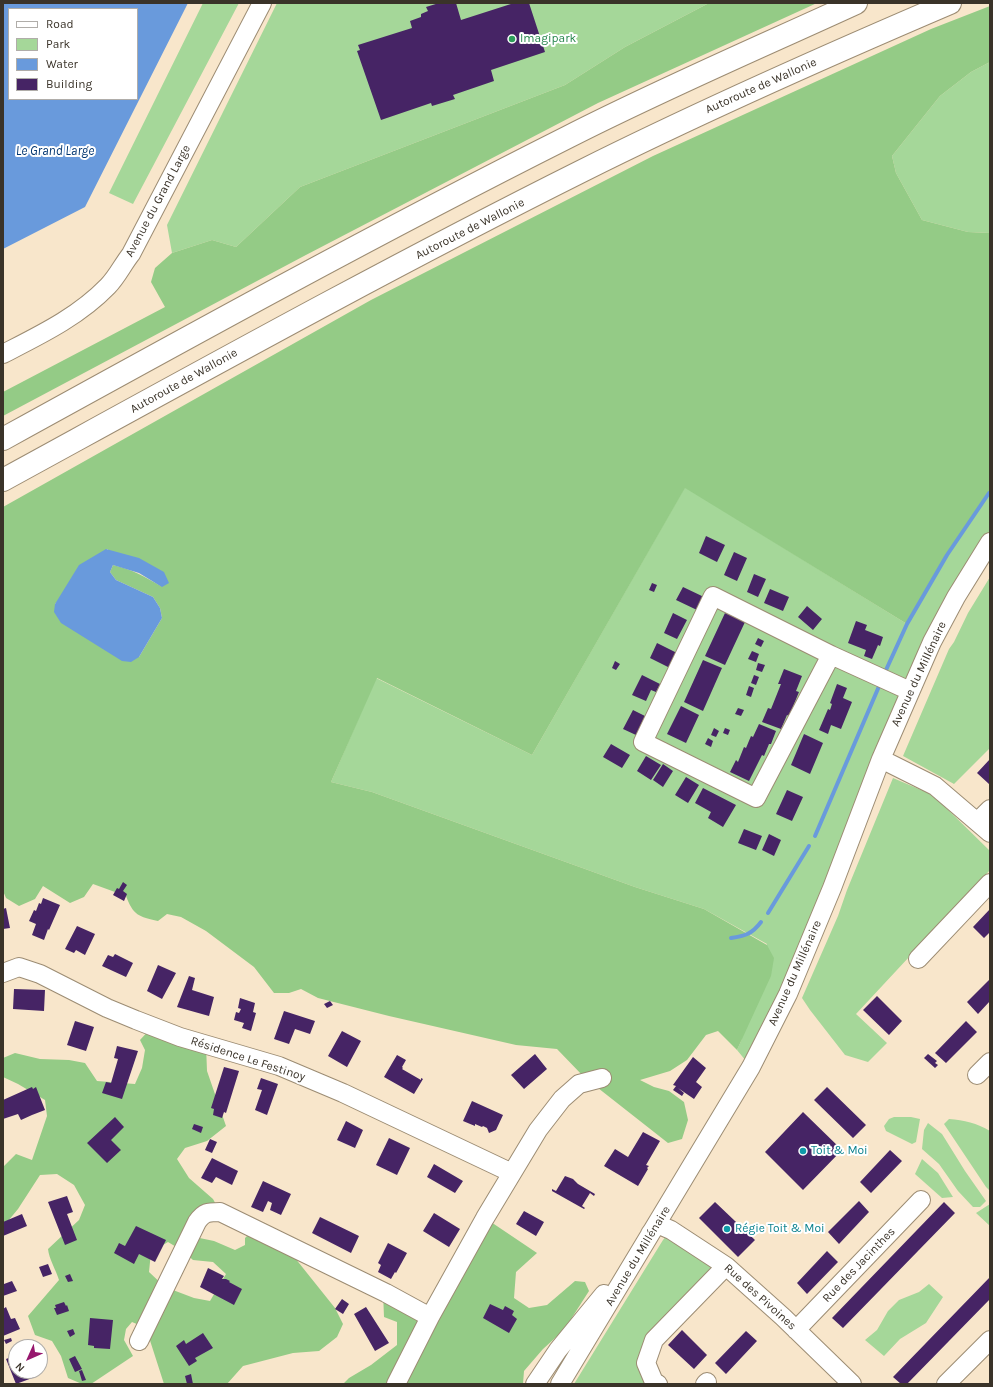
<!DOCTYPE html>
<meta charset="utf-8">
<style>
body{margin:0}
#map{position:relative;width:993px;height:1387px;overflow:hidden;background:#f8e6cb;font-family:Karla,sans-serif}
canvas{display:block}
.frame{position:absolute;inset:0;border:4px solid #3a3329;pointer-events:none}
.legend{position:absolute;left:8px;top:8px;width:130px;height:92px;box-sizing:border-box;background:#fff;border:1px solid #b0ada9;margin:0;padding:5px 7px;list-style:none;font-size:12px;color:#3a3329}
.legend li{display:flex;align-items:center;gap:8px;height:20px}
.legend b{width:20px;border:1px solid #b0ada9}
.north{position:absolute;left:8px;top:1339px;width:40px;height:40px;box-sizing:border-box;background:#fff;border:1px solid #b0ada9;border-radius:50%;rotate:225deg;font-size:11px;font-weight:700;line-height:16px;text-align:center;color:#3a3329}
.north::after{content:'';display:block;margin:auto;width:14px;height:18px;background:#97176e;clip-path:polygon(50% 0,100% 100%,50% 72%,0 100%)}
</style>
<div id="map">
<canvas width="993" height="1387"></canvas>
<div class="frame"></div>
<ul class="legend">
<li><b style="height:5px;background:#fff"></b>Road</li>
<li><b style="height:11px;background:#a5d799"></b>Park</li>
<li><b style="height:11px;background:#699adc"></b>Water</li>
<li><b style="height:11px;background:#462465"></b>Building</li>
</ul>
<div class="north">N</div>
</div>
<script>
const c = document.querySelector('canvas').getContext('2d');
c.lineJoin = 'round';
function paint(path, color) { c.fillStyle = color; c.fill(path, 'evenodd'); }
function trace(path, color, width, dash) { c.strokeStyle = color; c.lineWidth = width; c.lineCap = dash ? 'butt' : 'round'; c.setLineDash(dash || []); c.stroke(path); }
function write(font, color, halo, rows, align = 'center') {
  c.font = font + ' Karla,sans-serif'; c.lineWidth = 4; c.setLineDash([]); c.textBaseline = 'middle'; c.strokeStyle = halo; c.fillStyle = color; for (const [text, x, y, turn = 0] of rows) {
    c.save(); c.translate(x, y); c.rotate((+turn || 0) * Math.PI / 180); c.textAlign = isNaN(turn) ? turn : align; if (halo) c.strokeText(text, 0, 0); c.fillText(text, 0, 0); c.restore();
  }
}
const green = new Path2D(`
 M203,3H239L133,204L109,193Z
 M277,3H709L625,47L565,85L300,187L236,247L212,240L172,253L167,225Z
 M990,62V233L968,232L922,220L896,173L892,156L940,96L971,72Z
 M685,487L907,624L947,555L990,492V542L956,597L751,1067L737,1050L741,1041L767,944L704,909L635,887L372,792L331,782L376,678L532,755Z
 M990,577V748L954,784L903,756L949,649L954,642L968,613Z
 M893,778L933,795L990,851V870L856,1014L887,1043L868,1062L845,1055L810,1010L802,998L838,916L847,890Z
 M894,1117H911L920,1119L916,1142L912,1144L886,1131L884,1126L889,1119Z
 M949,1119C964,1120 977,1123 990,1131V1191L986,1187L944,1124Z
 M928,1123L942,1134L965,1171L986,1201L980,1207H973L958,1191L939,1164L922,1149L924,1130Z
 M922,1159L938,1173L953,1197L942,1198L915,1174Z
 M990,1204V1226L976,1213Z
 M671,1230L726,1266L654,1340L653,1384H574L663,1240Z
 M929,1284L943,1297L926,1323L900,1339L884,1356L865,1340L877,1330L888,1311L899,1300L919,1292Z`);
const forest = new Path2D(`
 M709,3H817L598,103L304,256L3,416V392L165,307L151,282L155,268L172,253L212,240L236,247L300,187L565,85L625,47Z
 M990,6V62L971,72L940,96L892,156L896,173L922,220L968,232L990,233V492L947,555L907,624L685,488L532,755L377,678L331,782L372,792L635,887L704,909L767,945L774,958L771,976L737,1050L718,1031L706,1035L687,1060L670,1071L640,1080L654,1087L669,1091L684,1102L688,1120L682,1139L668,1143L584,1077L557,1049L516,1045L389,1016L318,998L301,989L289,993H274L254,967L206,931L181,917L167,914L158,921C139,917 133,915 126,896L93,884L84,897L70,903L43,886L35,899L19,906L6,898L3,891L4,870H3V507L371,300L653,156L931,29ZM107,549L162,587C146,577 131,569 113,565L110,572L116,580L153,597L160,608L162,618L139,657L55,604Z
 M152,1027L206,1045L207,1071L226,1126L207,1141L185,1148L177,1159L189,1178L213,1199L220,1212L190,1236L214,1241L235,1250L245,1245V1238L254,1229L295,1258L335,1308L343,1324L337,1337L319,1351L293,1353L243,1366L227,1384H164L146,1328L132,1322L126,1329L124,1340L133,1356L91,1384H82L68,1378L61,1356L52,1341L35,1335L28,1316L59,1280C56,1270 49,1259 48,1249L79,1220L85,1205L74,1185L57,1174L40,1175L18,1209L3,1227V1167L16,1154L32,1160L47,1116L45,1100L18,1084L3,1077V1058L15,1053L40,1059L69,1060L85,1063L97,1081L135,1084L142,1068L145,1050L140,1040ZM168,1242L183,1251L193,1260L213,1262L226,1274L210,1301L194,1298L165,1287L149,1272L151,1252Z
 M485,1218L537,1253L516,1272L514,1298L529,1308L547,1305L575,1281L585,1282L589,1291L564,1330L543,1349L524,1371L523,1384H343L349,1378L371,1365L397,1345V1322L384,1317L383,1292L430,1317Z`);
const water = new Path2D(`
 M3,3H188L85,207L3,249ZM9,9H137V99H9Z
 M106,549L139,558L164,572L169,583L162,587L139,573L113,565L110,572L116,580L153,597L160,608L162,618L139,657L131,662L122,661L61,623L54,612L55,604L79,565Z`);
const stream = new Path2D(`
 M886,670L907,624L947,555L989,493
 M815,836L880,684
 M768,913L809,846
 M731,938C745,936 752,934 761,922`);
const building = new Path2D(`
 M439,3H456L461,20L514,3H529L545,52L491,70L494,81L453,95L455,99L432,106L431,103L381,120L357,51L360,50L358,45L412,28L410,21L421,17V14L428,11L426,7Z
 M706,536L725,545L717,562L699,553Z
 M734,552L747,558L737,581L724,575Z
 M754,574L766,579L758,597L747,592Z
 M652,583L657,585L654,592L649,590Z
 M683,587L704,597L697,610L676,600Z
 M770,589L789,597L783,611L764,603Z
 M807,606L822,619L813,630L798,617Z
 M673,613L687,620L677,639L664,633Z
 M725,613L745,622L725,665L705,656Z
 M856,621L867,625L865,630L883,637L880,646L878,645L872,659L864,656L866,650L848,643Z
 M758,638L764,641L761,647L755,644Z
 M657,643L677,653L670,668L650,658Z
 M752,651L759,654L756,662L748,659Z
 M703,660L722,668L703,711L684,702Z
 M615,661L620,664L616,670L612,668Z
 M758,663L765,665L762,672L756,670Z
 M784,669L802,676L796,691L799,692L789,716L787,715L781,729L762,722L768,708L771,709L781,684H778Z
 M642,675L660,684L656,692L651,690L646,701L632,695Z
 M754,675L759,677L756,685L751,683Z
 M837,684L847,688L843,698L852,702L841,729L831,725L828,734L819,730L828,709L830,710L832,704L830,703Z
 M749,686L754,688L751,697L746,695Z
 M681,706L699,715L686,743L667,734Z
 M738,708L744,710L741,716L735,714Z
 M633,710L645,716L636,735L623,729Z
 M759,724L776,731L771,744H769L764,756L762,755L749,781L730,772L736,760L738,762L744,747L746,748L751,736L753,737Z
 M714,728L719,731L716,737L711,735Z
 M725,728L730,730L728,735L723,733Z
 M804,734L823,743L810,774L791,765Z
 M708,738L713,741L711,747L705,744Z
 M611,744L630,755L622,768L603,757Z
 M646,756L661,765L651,780L637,771Z
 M990,759V782L989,784L977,773Z
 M663,764L673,771L663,787L653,780Z
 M686,777L699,785L688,803L675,795Z
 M703,788L736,805L723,827L708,818L711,812L695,803Z
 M787,790L803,797L792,821L776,814Z
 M744,829L762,836L756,850L738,843Z
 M769,834L781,840L774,856L762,850Z
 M123,882L127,885L123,891L127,894L124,901L113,895L117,888L119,889Z
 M43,898L60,905L49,930L48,929L44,940L32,935L36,924L29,921L34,910L36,911L39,903L41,904Z
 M6,908L10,928L3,929V909Z
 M990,909V932L984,938L973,927Z
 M77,926L95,934L85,955L76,950L74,953L65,949Z
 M115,954L133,963L126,977L102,966L108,955L113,957Z
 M158,965L176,973L162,999L147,991Z
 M189,976L195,978L192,990L214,997L209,1016L177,1007Z
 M990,979V1001L978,1014L967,1002Z
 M14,989L45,990L44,1011L13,1009Z
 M877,996L902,1021L889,1035L863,1010Z
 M240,998L255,1003L253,1012L256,1013L251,1031L242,1028L244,1023L234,1020L236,1012L239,1013L241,1009L238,1008Z
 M330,1001L333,1005L327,1008L324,1004Z
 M284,1011L315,1021L310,1034L295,1029L289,1044L274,1039Z
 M75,1021L94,1027L86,1051L67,1045Z
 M966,1021L977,1032L946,1063L935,1053Z
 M342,1031L361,1041L347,1067L328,1056Z
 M117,1046L138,1051L122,1099L102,1093L106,1082L111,1083L118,1059L114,1058Z
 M535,1054L547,1069L524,1089L511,1075Z
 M928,1054L937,1061L935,1063L938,1065L935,1068L924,1058Z
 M397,1055L406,1060L402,1067L403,1068L402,1069L421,1080V1078L423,1079L414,1094L384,1077Z
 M693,1057L706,1068L696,1082L702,1087L694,1099L678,1088L684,1093L682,1096L673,1090L676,1086L673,1085Z
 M224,1067L239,1071L226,1113L224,1112L222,1118L213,1115L214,1109L211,1108Z
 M261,1078L278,1084L267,1115L255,1110L262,1090L257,1089Z
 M32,1087L33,1089L36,1087L45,1110L32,1115L21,1120L18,1114L3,1119V1100Z
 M827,1087L866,1125L853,1138L814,1100Z
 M472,1101L503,1115L496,1130L489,1133L487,1128L483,1126L482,1127L475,1124V1126L463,1121Z
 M803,1112L842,1150L803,1190L765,1152Z
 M115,1117L124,1127L111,1140L121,1150L107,1163L87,1143Z
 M346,1121L363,1130L355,1148L337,1140Z
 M194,1124L203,1127L201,1133L192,1129Z
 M643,1132L660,1141L646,1165L649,1166L647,1168L648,1169L638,1186L604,1166L615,1149L628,1157Z
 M389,1138L410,1148L397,1175L376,1165Z
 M210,1139L217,1142L212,1153L205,1150Z
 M890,1150L902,1161L871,1193L860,1182Z
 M212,1158L238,1171L232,1185L216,1177L212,1183L201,1178Z
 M434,1164L463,1181L455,1193L427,1177Z
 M565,1176L573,1179L578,1184L595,1194L594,1196L590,1193L582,1206L585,1208L584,1209L552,1191V1189L556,1191Z
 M263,1181L291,1194L281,1215L270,1210L272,1203L268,1201L263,1212L251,1207Z
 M67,1196L73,1212L67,1214L77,1240L65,1245L48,1202Z
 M859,1201L869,1212L839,1244L828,1232Z
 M715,1202L755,1240L738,1257L699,1218Z
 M944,1202L955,1213L843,1328L832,1318Z
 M524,1211L544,1222L536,1236L516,1224Z
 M434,1213L460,1229L449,1247L423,1231Z
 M22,1214L27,1226L3,1236V1222Z
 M320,1217L359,1236L351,1253L312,1233Z
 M136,1226L166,1240L155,1262L139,1254L134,1264L114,1253L119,1243L125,1246Z
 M388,1243L407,1253L396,1273L395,1272L391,1279L378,1272L381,1265L378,1263Z
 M827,1251L838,1262L807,1294L797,1283Z
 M48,1264L52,1274L43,1277L39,1267Z
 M208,1268L224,1276L222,1279H226L230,1281L229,1282L242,1289L234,1305L200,1287Z
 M70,1274L73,1281L68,1282L65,1276Z
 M990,1277V1299L907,1384H901L893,1377Z
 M3,1280L4,1284L12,1281L17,1291L3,1296Z
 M342,1299L349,1304L343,1314L335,1309Z
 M64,1302L66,1306L67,1305L69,1311L57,1315L54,1308H56L55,1305Z
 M490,1304L503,1310L505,1306L514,1311L512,1315L517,1319L509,1333L483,1318Z
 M6,1307L11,1319L15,1318L20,1329L3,1336V1309Z
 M366,1307L389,1343L375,1351L354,1314Z
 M90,1318L113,1320L110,1349L94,1348V1346L88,1345Z
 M73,1329L75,1334L70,1337L67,1331Z
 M682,1330L707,1355L694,1369L668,1345Z
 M746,1331L757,1341L726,1374L715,1363Z
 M203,1333L213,1348L195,1358L197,1361L189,1366L176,1346L184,1340L186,1344Z
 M11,1338L12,1341L6,1344L4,1340Z
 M16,1355V1371H37L38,1374L35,1377L16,1384L6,1359Z
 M75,1356L82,1369L75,1372L69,1359Z
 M82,1370L86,1380L82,1381L79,1371Z
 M191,1374L193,1384H187L185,1376Z`);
const minor = new Path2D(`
 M3,354C40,335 78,317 108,286C117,277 123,264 131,254L262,3
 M831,655L756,798L643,742L713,596L831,655L910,691
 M881,759L935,786L990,833
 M977,822L990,809
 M918,959L990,883
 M3,973L19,967L40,974L107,1008L136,1020L180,1037L279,1066L343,1093L512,1173
 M977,1075L990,1062
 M650,1234L657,1224L671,1230L726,1266L783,1317L852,1384
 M796,1330L921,1200
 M139,1341L197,1222C204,1212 208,1212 220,1212L386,1293L430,1317
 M396,1384L430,1317L485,1218L538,1130L562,1099L579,1084L602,1078
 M535,1384L558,1350L604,1294
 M560,1384L751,1067L788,994L832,888L881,759L932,642L956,597L990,542
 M658,1384L654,1382L646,1363L654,1340L726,1266
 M705,1384L707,1382
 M946,1384L990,1340`);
const highway = new Path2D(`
 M3,439C190,336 377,233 568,137C662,89 760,47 856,3
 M3,480C195,375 386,269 582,171C702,111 826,56 950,3`);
const markers = [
 [512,39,4,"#2e9e5b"],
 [803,1151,4,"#0f9aa8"],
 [727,1229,4,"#0f9aa8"]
];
const leisureNames = [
 ["Imagipark",520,39]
];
const streetNames = [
 ["Autoroute de Wallonie",761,86,-24],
 ["Avenue du Grand Large",158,201,-62],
 ["Autoroute de Wallonie",470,229,-27],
 ["Autoroute de Wallonie",184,381,-29],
 ["Avenue du Millénaire",919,674,-65],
 ["Avenue du Millénaire",795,973,-66],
 ["Résidence Le Festinoy",248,1059,18],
 ["Avenue du Millénaire",638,1256,-59],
 ["Rue des Jacinthes",859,1265,-46],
 ["Rue des Pivoines",760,1297,42]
];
const cultureNames = [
 ["Toit & Moi",811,1151],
 ["Régie Toit & Moi",735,1229]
];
const waterNames = [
 ["Le Grand Large",55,151]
];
paint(green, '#a5d799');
paint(forest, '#94cb86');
paint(water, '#699adc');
trace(stream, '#699adc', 4);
paint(building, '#462465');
trace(minor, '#9c8c73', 20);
trace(highway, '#9c8c73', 24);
trace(minor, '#fff', 18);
trace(highway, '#fff', 22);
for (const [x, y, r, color] of markers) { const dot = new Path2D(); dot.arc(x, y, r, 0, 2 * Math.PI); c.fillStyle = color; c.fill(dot); trace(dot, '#fff', 1.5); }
write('12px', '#27864d', '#fff', leisureNames, 'left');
write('12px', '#3a3329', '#fff', streetNames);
write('12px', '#0d838f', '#fff', cultureNames, 'left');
write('italic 13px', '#013570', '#fff', waterNames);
</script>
